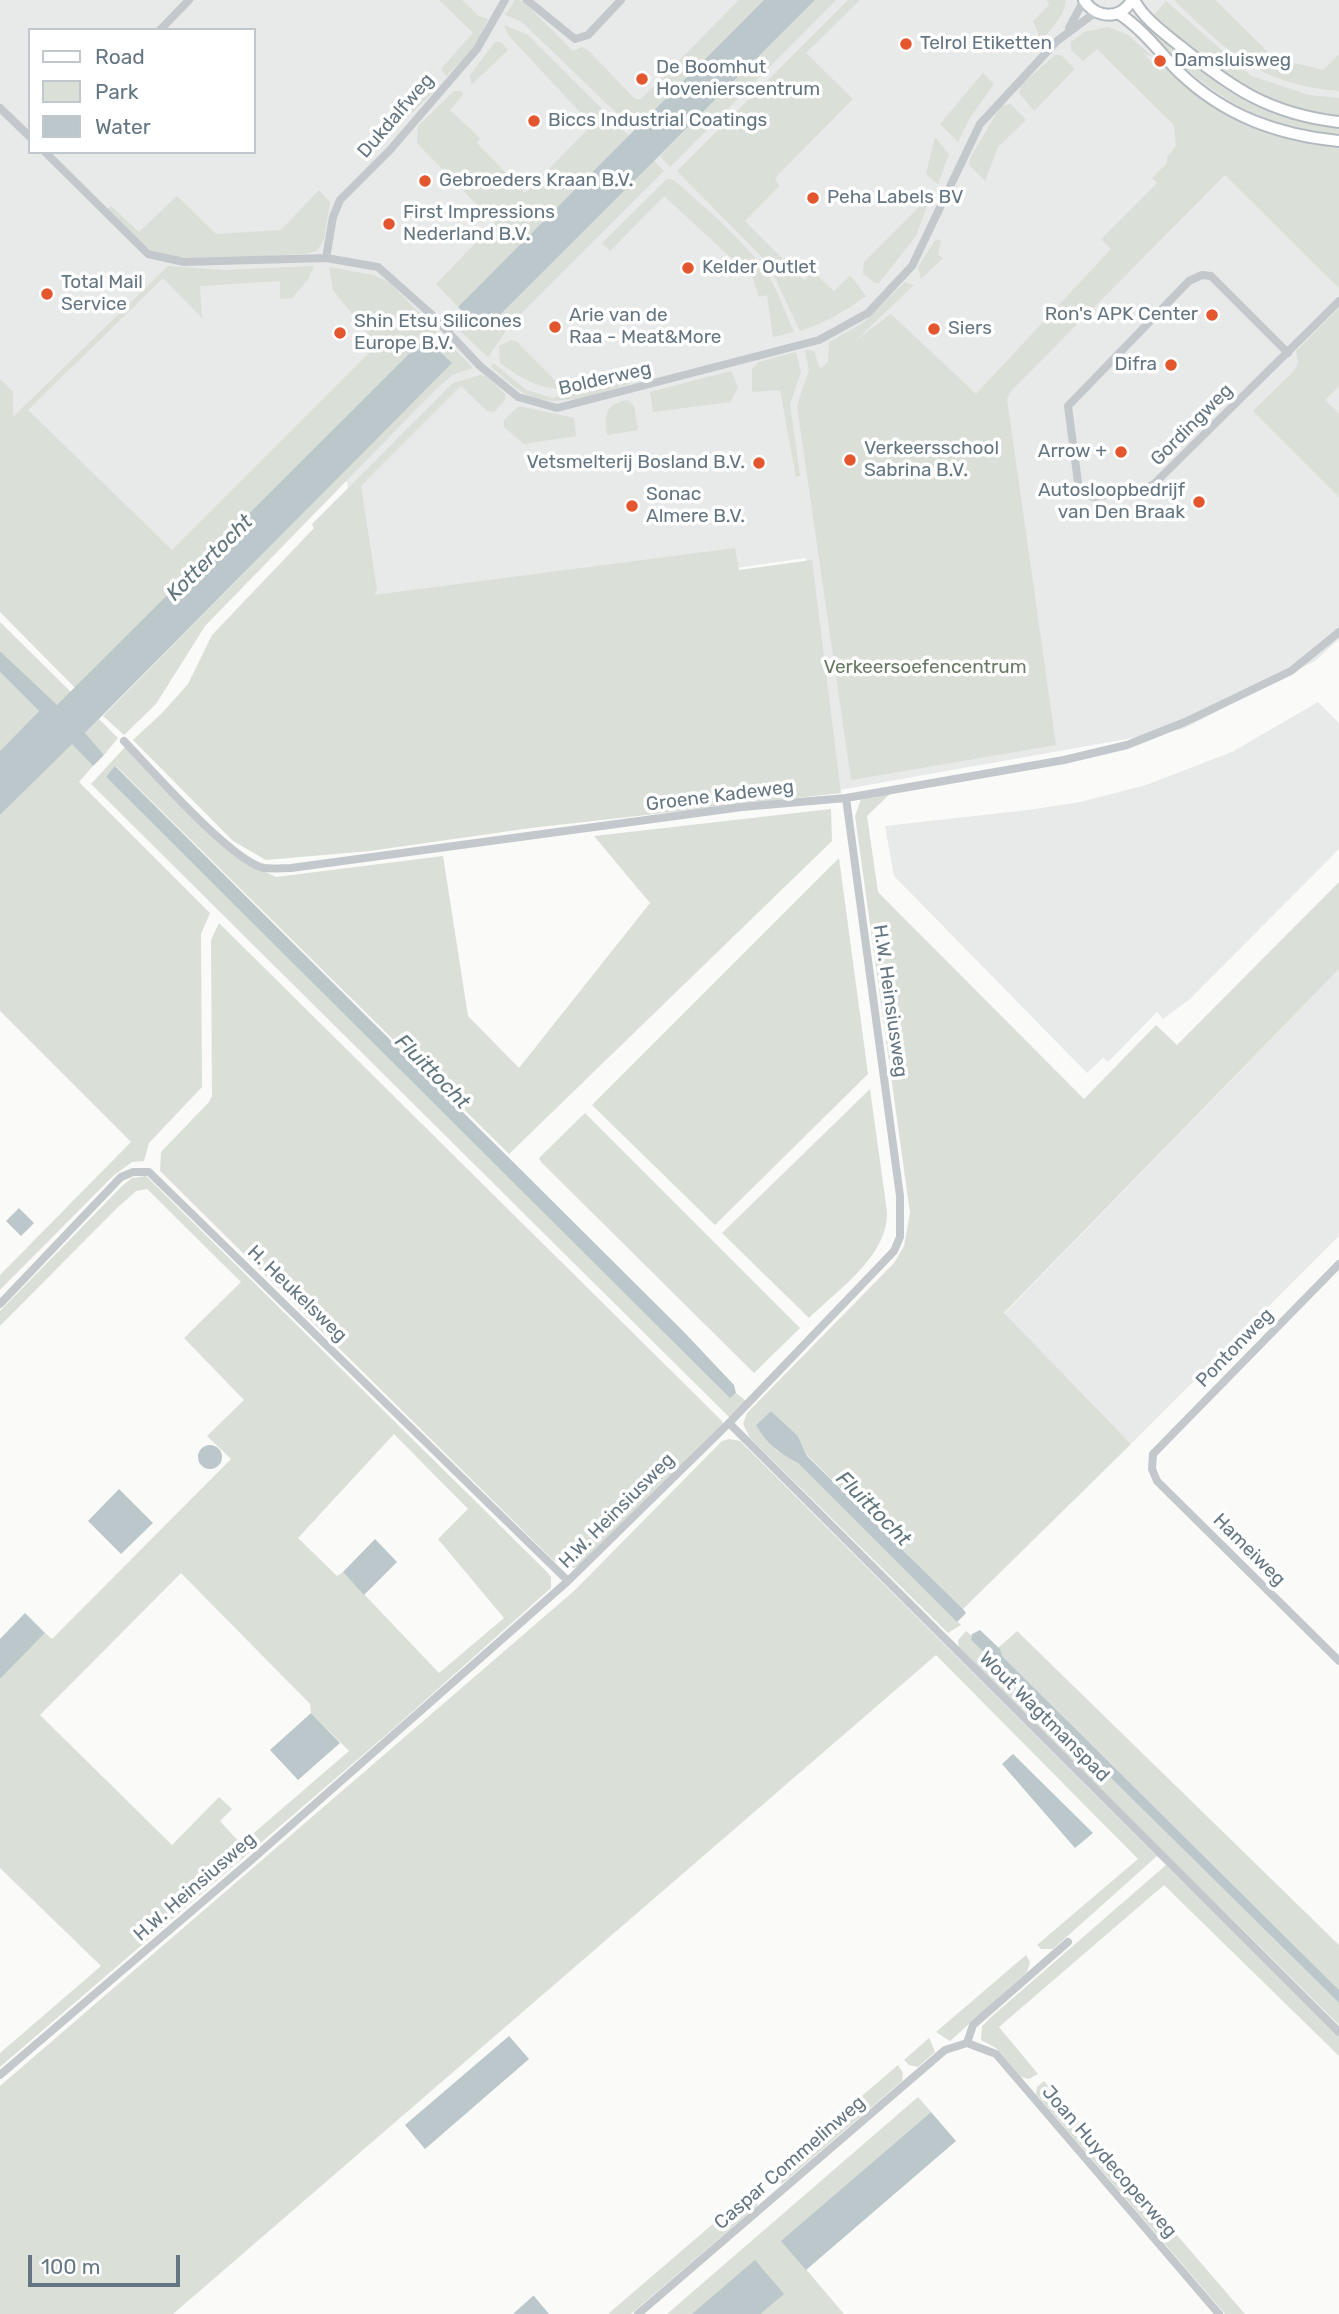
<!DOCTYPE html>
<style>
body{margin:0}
#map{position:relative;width:1339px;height:2314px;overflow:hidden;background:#fafaf8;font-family:Rubik,sans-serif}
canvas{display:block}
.legend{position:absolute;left:28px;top:28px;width:228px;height:126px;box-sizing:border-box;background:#fff;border:2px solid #c1c8cd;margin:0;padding:9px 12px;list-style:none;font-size:21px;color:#657683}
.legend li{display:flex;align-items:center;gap:14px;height:35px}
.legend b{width:35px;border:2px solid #c1c8cd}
.scale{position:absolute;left:28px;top:2255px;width:152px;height:32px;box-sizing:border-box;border:4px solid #657683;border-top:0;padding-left:9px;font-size:21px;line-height:24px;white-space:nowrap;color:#657683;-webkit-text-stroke:5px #fff;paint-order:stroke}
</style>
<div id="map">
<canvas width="1339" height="2314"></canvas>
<ul class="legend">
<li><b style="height:9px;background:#fff"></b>Road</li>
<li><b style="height:19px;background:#dadfd7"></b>Park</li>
<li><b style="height:19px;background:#bbc7cb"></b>Water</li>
</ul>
<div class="scale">100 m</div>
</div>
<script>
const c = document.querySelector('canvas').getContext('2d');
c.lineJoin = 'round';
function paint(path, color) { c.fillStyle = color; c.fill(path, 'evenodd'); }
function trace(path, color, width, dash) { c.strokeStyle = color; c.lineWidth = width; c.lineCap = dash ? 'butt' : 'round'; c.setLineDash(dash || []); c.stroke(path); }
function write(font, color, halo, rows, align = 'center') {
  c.font = font + ' Rubik,sans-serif'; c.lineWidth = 7; c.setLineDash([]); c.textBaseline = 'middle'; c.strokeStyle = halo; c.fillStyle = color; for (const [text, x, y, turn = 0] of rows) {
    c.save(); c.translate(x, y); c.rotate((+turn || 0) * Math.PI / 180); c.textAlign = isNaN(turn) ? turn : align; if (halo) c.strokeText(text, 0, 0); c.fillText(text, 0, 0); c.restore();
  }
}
const built = new Path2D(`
 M0,0H1339V639L1315,661L1183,729L834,791L806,558L372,620L341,450L198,594L0,403ZM30,30H254V152H30Z
 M1318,702L1339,723V849L1190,999L1163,1019L1157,1012L1108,1062L1103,1058L1087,1073L894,876L885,826L1028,810L1080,802L1146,785L1232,752Z
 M1339,969V1236L1131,1444L1004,1314Z`);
const green = new Path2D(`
 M439,0H462L479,16L488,19L475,48L446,76L441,69L473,33Z
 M515,0L523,1L573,51L582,47L588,50L635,99H641L739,0H764L634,130L522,22L505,15Z
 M815,0H836L670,167L660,156Z
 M848,0H860L806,53L853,99L775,178L779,186L745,221L804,280L813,272L834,291L850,275L866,296C845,311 825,323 800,331L768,263L677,171Z
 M1047,0H1066C1064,18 1049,31 1037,44L1038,32L1033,21L1049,5Z
 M1174,0H1215L1275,59L1281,54L1290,62L1323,70L1339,54V91C1259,84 1229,53 1174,0Z
 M1166,1L1251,76L1309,95L1339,98V116L1274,104L1209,65L1153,16Z
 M1147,21C1204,78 1254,121 1339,127V135C1249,126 1203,88 1141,26Z
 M504,25L528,35L629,136L458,307L436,284L495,223L417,143L418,126L454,91H461L463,95L450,110L480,138L477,143L525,193L592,125L509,36Z
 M1108,27L1128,35L1153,57L1143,53L1160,71L1169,67C1224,120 1263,139 1339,147V288L1225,175L1011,391L1007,399L1056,745L851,780L797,406L809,370L805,350L814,351L820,369L828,362L829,342L863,323L905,282L914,285L855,341L891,314L976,394L1111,249L1101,239L1157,183L1152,178L1167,163V157L1176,146L1174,125L1097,49L1083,61L1071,50V40L1073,41L1084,32Z
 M495,42H501L508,50L471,85L470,75Z
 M1055,55H1061L1075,69L1034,111L1019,93L1021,85Z
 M983,73L994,84L969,119L958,142L940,124Z
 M426,79L434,90L433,93L394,129L386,119Z
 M1011,104L1026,120L998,147L985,181L969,165L970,158L1001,106Z
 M935,137L949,154L938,184L926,174Z
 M654,161L664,171L510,325L488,357L460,331L471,319L483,331L488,328Z
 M667,179H672C704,206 741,238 766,272C778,290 785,313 794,332L773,337L767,295L759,297L753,278L664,196L610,251L602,243Z
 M319,190L330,202L324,239L317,251L304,254C264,255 192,265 156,252C136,244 120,225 105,211L111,206L139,232L177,196L216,234L281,230Z
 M931,195L916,236L879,283H875L863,273L864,262Z
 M936,239L941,241L938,255L943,258L921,279L918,267Z
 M168,266L226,270L314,266L308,279L292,298L280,299V281L200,286L202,318L163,278L28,410L172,550L377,345L333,290L329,267L373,275L389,282L473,368L452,375L429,396L205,626L156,704L124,735L103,716L451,363L425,338L76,689L0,612V379L13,392V417Z
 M1339,308V386L1325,400L1339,414V497L1253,411L1295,370L1298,362L1296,351Z
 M511,340L517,342L564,389C538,389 521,378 500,363L499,346Z
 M796,352L801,372L790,404L800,476L796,477L780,390L752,392V369L759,362Z
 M493,363L527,390L552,398L630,381V384C597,393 554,412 522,392C511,385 501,375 491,367Z
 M731,371L738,387L730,402L653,412L650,392Z
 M480,375L486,376L505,394V400L494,412L487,411L461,386L361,486L377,590L374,595L735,548L739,570L812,560L841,793L531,828L370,851L266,860L233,841L133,740L163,712L188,684L212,635L314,528L312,524L453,383Z
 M627,400L634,406L638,430L607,435C605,414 604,405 627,400Z
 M519,406L574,418L576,436L524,444L504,427V420Z
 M0,622L71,692L57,706L0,651Z
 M0,672L39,711L0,751Z
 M99,719L118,738L104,755L84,734Z
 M72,743L93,766L79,782L210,913L201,934L202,1087L149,1143L144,1161L132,1162L113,1176L0,1290V1275L131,1142L0,1011V815Z
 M125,747L243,861L276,877L443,856L468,1016L519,1068L650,903L594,836L831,809L832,841L509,1154L116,766L106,777L731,1397L736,1393L746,1401L730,1418L91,784Z
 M894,790L867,816L878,892L1084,1099L1156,1025L1177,1045L1339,882V969L1004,1313L1131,1444L963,1609L807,1455L798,1436L771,1411L756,1425L776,1450L798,1463L961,1625L948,1633L750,1438L743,1424L747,1413L894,1263L904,1246L910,1213L855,816L861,799Z
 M839,858L868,1074L715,1225L592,1105Z
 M219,923L722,1421L723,1424L579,1567L567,1569L553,1560L160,1171L161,1152L209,1102L212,1096L211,940Z
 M870,1089L887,1212C888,1256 838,1290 809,1318L722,1233Z
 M585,1113L800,1328L754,1373L541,1162L539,1158Z
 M146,1176L546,1571L551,1577V1588L393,1729L0,2067V2053L101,1966L0,1868V1679L45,1633L52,1639L231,1459L207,1436L244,1400L184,1338L241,1282L147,1189L136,1191L116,1209L0,1326V1311L122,1186L132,1178ZM394,1434L468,1509L438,1539L504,1618L439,1673L343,1572L337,1576L298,1538ZM181,1573L310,1704L311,1713L349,1751L241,1844L220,1821L232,1809L219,1797L172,1845L40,1715Z
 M729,1439L740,1441L1157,1856L1053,1949H1041L1037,1945L1138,1859L936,1655L173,2314H0V2086L574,1591L722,1441Z
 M966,1631L973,1637L971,1640L1339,2003V2025L959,1649L958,1640Z
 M1017,1631L1339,1945V1990L1002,1656L998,1648Z
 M1166,1865L1339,2036V2056L1164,1885L999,2027L1038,2074L1029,2079L1021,2077L996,2048L981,2040L982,2026L990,2018Z
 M1026,1955L1030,1962L1027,1972L950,2041L936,2032Z
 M929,2038L935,2052L918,2067L909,2065L904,2060Z
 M898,2065L903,2073L902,2081L783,2183L772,2184L765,2179Z
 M1044,2081L1245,2314H1225L1036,2094L1037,2087Z
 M918,2097L931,2112L782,2241L844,2314H667Z
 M757,2186L761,2195L756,2207L631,2314H608Z`);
const water = new Path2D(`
 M764,0H815L484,331L458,307Z
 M425,338L452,363L85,733L104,755L93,766L72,744L0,815V751L39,711L0,672V651L57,705Z
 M115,766L683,1331L734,1385L736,1393L730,1398L106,777Z
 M19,1208L34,1223L21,1236L6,1221Z
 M771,1411L798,1436L807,1456L963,1609L966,1613L957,1622L798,1463C780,1454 766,1443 756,1425Z
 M198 1457a12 12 0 1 1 24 0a12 12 0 1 1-24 0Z
 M119,1489L153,1523L121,1554L88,1521Z
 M375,1539L397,1562L364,1595L343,1572Z
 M25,1613L45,1633L0,1679V1639Z
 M980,1630L1000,1649L1002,1656L1339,1990V2003L971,1640L972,1634Z
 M311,1713L340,1743L298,1780L270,1750Z
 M1013,1754L1093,1833L1075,1848L1002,1764Z
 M509,2036L529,2059L425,2149L405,2125Z
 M931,2112L956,2141L806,2270L781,2241Z
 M755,2260L784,2294L760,2314H692Z
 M534,2296L549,2314H513L533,2296Z`);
const minor = new Path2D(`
 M527,0L575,39L588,35L621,0
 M1069,28L1084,0
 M160,30L189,0
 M0,108L30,137
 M45,152L148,254L184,262L326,258L378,267L431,314L480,366L518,397L557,408L819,340L868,313L912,266L980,124L1057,41L1096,12
 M326,258L333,217L340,200L390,150L477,49L505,0
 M1288,353L1211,276L1202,275L1189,281L1068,406L1079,490L1093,497L1144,489L1154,484L1339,301
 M124,741C150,768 231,861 264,868C272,869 282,868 291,868L742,807L846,798L1064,760L1127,745L1185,722L1291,671L1339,632
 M1339,1264L1153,1454L1152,1469L1157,1481L1339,1661
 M0,1304L121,1177L133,1172H149L568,1581
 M729,1423L1339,2032
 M967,2043L973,2025L1068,1942
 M0,2075L248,1863L568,1581L729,1423L894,1251L900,1237V1196L846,798
 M638,2314L945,2050L967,2043L996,2054L1219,2314`);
const secondary = new Path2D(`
 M1084,0C1096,19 1121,20 1132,0
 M1134,0C1144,19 1164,33 1180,46C1233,89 1270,114 1339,122
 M1118,13C1143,29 1160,53 1180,73C1225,116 1278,135 1339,141`);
const markers = [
 [906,44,7,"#e4572e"],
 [1160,61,7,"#e4572e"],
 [642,79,7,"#e4572e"],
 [534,121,7,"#e4572e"],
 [425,181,7,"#e4572e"],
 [813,198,7,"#e4572e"],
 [389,224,7,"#e4572e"],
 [688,268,7,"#e4572e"],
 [47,294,7,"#e4572e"],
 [1212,315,7,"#e4572e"],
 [555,327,7,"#e4572e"],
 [934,329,7,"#e4572e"],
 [340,333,7,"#e4572e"],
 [1171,365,7,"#e4572e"],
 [1121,452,7,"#e4572e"],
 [850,460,7,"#e4572e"],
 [759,463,7,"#e4572e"],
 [1199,502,7,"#e4572e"],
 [632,506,7,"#e4572e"]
];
const poiNames = [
 ["Telrol Etiketten",920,44],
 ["Damsluisweg",1174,61],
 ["De Boomhut",656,68],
 ["Hovenierscentrum",656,90],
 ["Biccs Industrial Coatings",548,121],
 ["Gebroeders Kraan B.V.",439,181],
 ["Peha Labels BV",827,198],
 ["First Impressions",403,213],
 ["Nederland B.V.",403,235],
 ["Kelder Outlet",702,268],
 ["Total Mail",61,283],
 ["Service",61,305],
 ["Ron's APK Center",1198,315,"right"],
 ["Arie van de",569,316],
 ["Raa - Meat&More",569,338],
 ["Shin Etsu Silicones",354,322],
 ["Europe B.V.",354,344],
 ["Siers",948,329],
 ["Difra",1157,365,"right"],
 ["Verkeersschool",864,449],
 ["Sabrina B.V.",864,471],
 ["Arrow +",1107,452,"right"],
 ["Vetsmelterij Bosland B.V.",745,463,"right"],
 ["Autosloopbedrijf",1185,491,"right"],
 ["van Den Braak",1185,513,"right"],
 ["Sonac",646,495],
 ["Almere B.V.",646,517]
];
const streetNames = [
 ["Dukdalfweg",396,116,-49],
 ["Bolderweg",605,379,-13],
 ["Gordingweg",1192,425,-45],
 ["Groene Kadeweg",720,796,-7],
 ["H.W. Heinsiusweg",890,1001,82],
 ["H. Heukelsweg",297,1294,44],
 ["Pontonweg",1235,1348,-46],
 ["H.W. Heinsiusweg",617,1511,-45],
 ["Hameiweg",1249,1550,45],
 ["Wout Wagtmanspad",1044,1717,45],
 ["H.W. Heinsiusweg",195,1887,-41],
 ["Joan Huydecoperweg",1109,2162,49],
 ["Caspar Commelinweg",790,2163,-41]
];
const parkNames = [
 ["Verkeersoefencentrum",925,668]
];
const waterNames = [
 ["Kottertocht",210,558,-45],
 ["Fluittocht",432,1072,45],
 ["Fluittocht",873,1509,45]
];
paint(built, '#e8e9e9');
paint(green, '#dadfd7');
paint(water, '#bbc7cb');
trace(secondary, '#b3babf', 14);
trace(minor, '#c3c8cc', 8);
trace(secondary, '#fff', 10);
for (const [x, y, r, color] of markers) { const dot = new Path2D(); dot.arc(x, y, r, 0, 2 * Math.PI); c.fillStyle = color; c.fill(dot); trace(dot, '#fff', 2.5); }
write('19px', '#657683', '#fff', poiNames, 'left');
write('19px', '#657683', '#fff', streetNames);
write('19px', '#687a64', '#fff', parkNames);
write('italic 21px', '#60757c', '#fff', waterNames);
</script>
